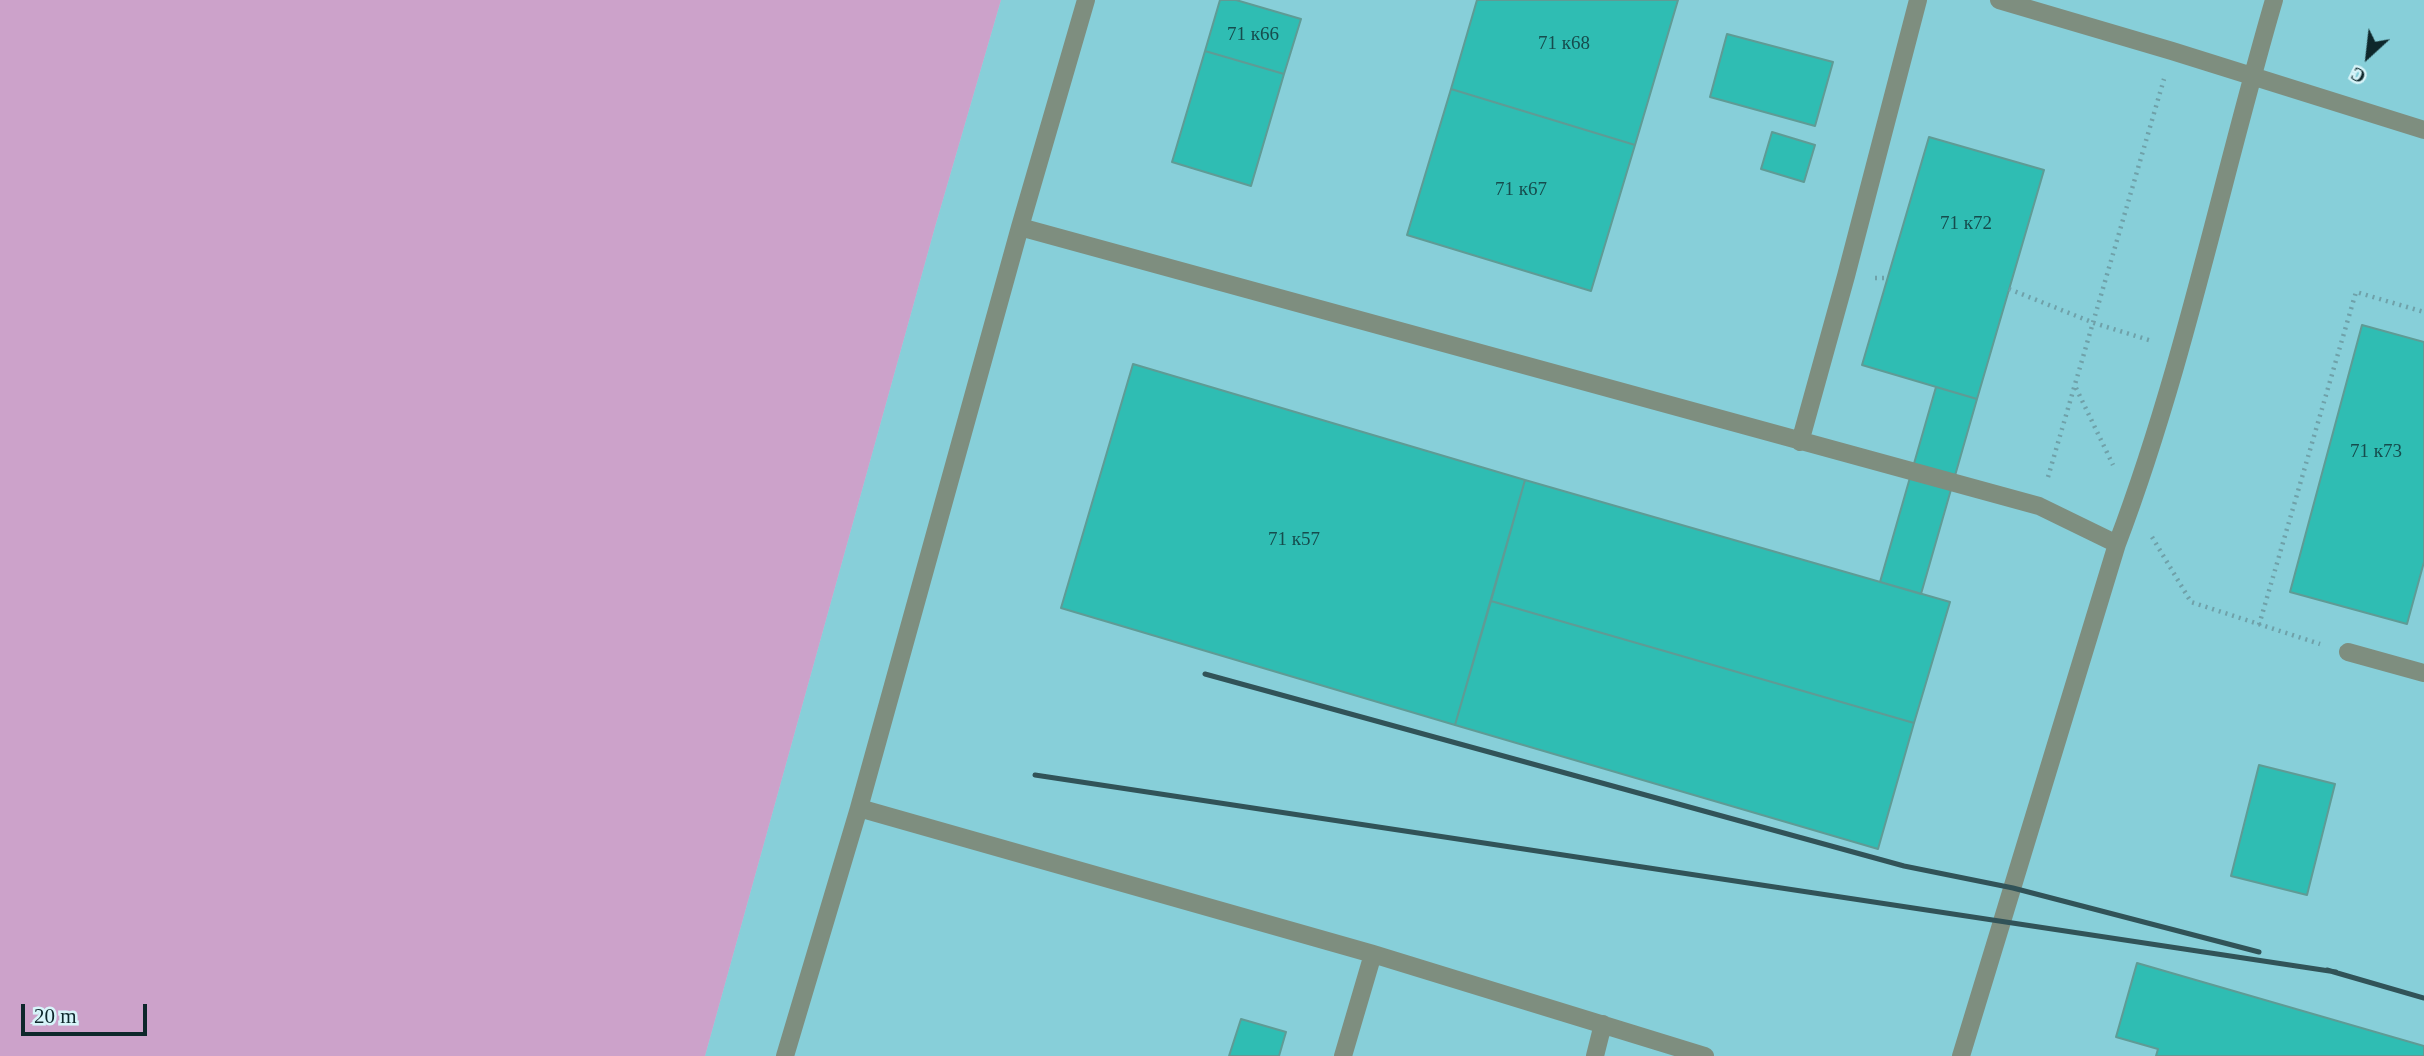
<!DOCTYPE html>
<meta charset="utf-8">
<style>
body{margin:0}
#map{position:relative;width:2424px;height:1056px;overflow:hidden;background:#9cd9e3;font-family:"Times New Roman",serif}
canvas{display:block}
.north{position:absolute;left:2333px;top:21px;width:70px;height:70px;-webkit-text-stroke:5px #d7f4f9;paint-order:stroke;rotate:207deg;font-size:19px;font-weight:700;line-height:28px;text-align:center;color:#0e272b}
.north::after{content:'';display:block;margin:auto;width:24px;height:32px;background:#0e272b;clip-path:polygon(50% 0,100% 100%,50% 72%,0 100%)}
.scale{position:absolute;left:21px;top:1004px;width:126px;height:32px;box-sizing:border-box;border:4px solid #0e272b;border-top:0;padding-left:9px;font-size:21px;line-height:24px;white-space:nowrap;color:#0e272b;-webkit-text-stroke:5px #d7f4f9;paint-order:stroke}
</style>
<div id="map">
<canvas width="2424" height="1056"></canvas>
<div class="north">С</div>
<div class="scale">20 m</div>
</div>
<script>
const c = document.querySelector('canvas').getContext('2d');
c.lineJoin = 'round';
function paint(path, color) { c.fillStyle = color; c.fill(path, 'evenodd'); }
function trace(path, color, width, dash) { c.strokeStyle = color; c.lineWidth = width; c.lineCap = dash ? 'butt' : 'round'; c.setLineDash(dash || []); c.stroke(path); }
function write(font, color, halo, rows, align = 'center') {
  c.font = font + ' "Times New Roman",serif'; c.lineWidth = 7; c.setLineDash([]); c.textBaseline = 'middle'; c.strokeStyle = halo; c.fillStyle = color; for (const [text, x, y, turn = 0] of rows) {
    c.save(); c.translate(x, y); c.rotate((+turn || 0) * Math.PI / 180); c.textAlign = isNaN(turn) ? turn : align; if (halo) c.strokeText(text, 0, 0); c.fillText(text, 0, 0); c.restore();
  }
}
const built = new Path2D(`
 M1001,0H2424V1056H705L935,227Z`);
const green = new Path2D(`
 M0,0H1001L935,227L705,1056H0Z`);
const building = new Path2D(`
 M1220,0H1236L1301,19L1284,74L1205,51Z
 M1477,0H1678L1635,145L1451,89Z
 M1727,34L1833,62L1815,126L1710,97Z
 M1205,51L1284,74L1251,186L1172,162Z
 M1451,89L1635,145L1591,291L1407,235Z
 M1772,132L1815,145L1804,182L1761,169Z
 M1929,137L2044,170L1977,399L1862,365Z
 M2362,325L2424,342V562L2407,624L2290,592Z
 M1133,364L1525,480L1455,725L1061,608Z
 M1936,387L1977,399L1921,594L1880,582Z
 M1525,480L1950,602L1914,723L1491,601Z
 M1491,601L1914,723L1878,849L1455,725Z
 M2259,765L2335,784L2307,895L2231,876Z
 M2137,963L2424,1046V1056H2156L2158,1049L2116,1037Z
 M1241,1019L1286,1032L1279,1056H1229Z`);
const path = new Path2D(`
 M1875,278H1888
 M2009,289L2094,323L2152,341
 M2076,388L2113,465
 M2048,477L2164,79
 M2152,537L2191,602L2320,644
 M2259,625L2356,292L2424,312`);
const service = new Path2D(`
 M1086,0L1020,227L859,808L1373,954L1705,1056
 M1999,0L2172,51L2424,130
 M1020,227L2039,506L2117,544
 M1800,442L1846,276L1918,0
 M2348,652L2424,673
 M785,1056L859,808
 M1343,1056L1373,954
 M1595,1056L1603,1024
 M1961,1056L2117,544C2184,367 2221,181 2274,0`);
const rail = new Path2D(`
 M1205,674L1904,866L2013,888L2259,952
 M1035,775L2336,972
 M2327,970L2424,998`);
const numberNames = [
 ["71 к66",1253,35],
 ["71 к68",1564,44],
 ["71 к67",1521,190],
 ["71 к72",1966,224],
 ["71 к73",2376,452],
 ["71 к57",1294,540]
];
paint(built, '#87cfd9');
paint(green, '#cca2ca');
paint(building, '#2fbdb3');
trace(building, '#5f9b95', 2);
trace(path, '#6fa1a9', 4.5, [2, 5]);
trace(service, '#7e8e7f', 18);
trace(rail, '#315358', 5);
write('19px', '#164c4d', null, numberNames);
</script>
